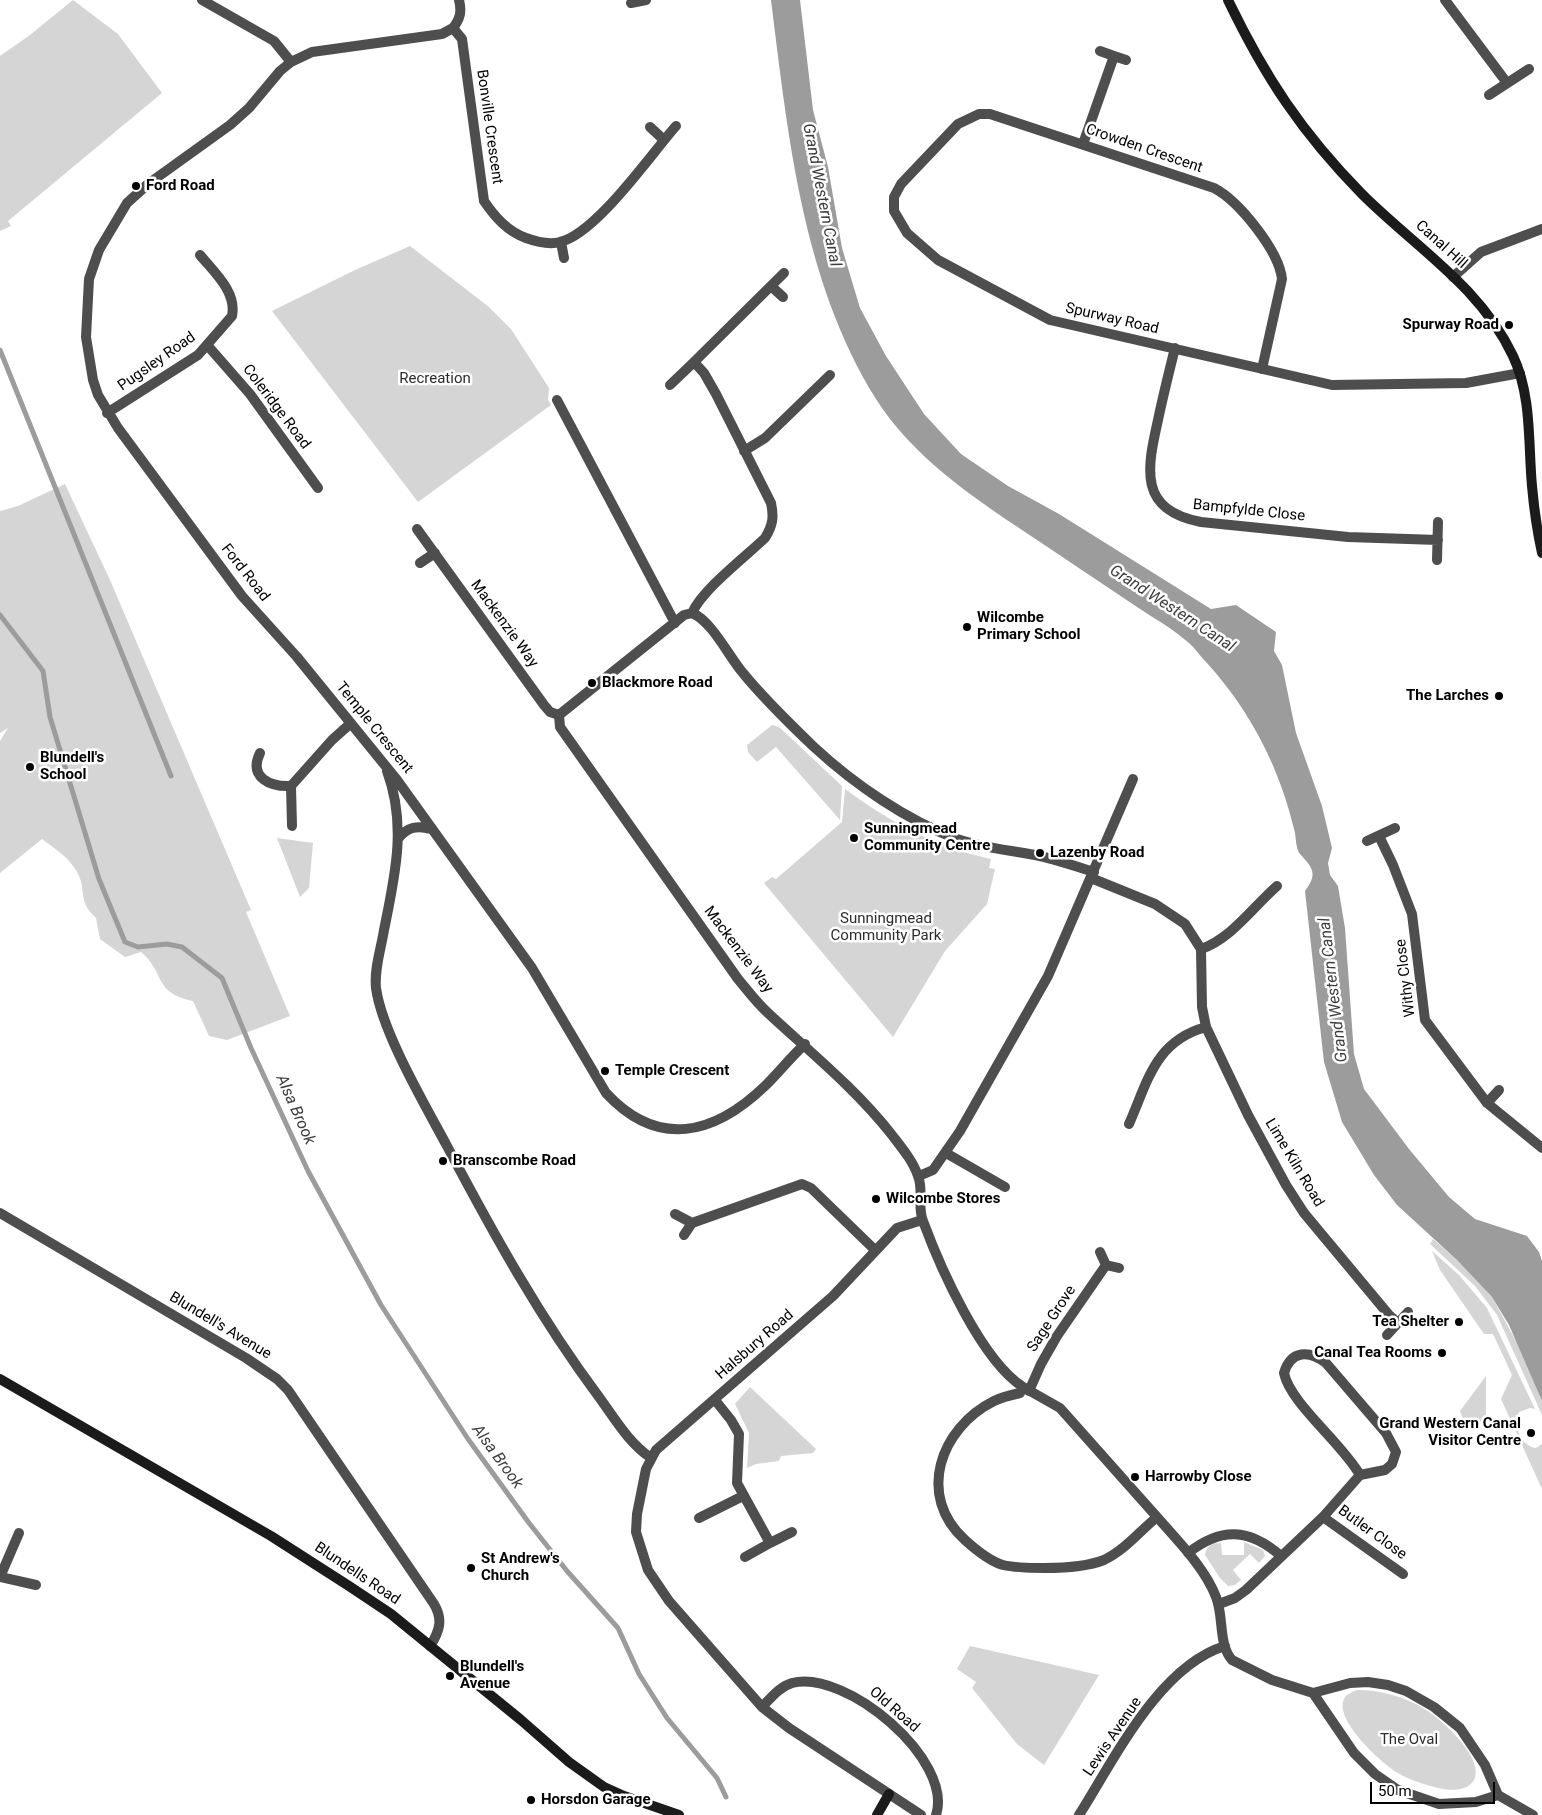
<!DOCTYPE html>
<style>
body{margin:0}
#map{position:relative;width:1542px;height:1815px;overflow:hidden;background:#fff;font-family:Roboto,sans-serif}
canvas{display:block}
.scale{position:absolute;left:1370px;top:1782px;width:125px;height:22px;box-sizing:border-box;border:2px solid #000;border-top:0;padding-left:6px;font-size:15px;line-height:18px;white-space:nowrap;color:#000;-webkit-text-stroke:4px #fff;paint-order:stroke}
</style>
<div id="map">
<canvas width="1542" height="1815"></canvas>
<div class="scale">50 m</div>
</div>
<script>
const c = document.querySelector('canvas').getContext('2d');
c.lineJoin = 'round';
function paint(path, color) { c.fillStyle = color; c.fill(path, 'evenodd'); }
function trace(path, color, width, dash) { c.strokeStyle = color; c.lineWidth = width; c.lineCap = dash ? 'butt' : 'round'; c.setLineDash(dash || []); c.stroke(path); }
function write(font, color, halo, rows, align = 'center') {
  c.font = font + ' Roboto,sans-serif'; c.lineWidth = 5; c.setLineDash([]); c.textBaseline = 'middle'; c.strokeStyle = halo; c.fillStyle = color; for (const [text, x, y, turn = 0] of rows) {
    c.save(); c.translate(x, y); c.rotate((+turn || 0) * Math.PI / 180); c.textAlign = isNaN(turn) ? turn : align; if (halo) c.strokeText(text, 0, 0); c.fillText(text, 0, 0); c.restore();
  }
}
const green = new Path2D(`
 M73,0L118,34L162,93L8,221L11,226L0,231V56L30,35Z
 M410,246L489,307L511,329L549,388L548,400L551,405L418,502L272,311L355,270Z
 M65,484L110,580L251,910L246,912L290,1016L227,1040L209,1036L193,1001C152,992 166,973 141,952L125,957L100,939L96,918C77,901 87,889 77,872C69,857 55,849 42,839L0,873V741L8,728L0,733V511L18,506Z
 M772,725L779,727L842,786L840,820L776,747L757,762L748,752L747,745Z
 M845,789C890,822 936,847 991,859L989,868L995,869L987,904L945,951L893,1037L764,883L772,877L776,879L842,822Z
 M277,838L313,843L309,888L300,897Z
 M1433,1239L1457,1260L1492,1297L1522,1352L1542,1401V1415L1497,1315L1475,1286L1430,1244Z
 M1432,1251L1459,1275L1487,1308L1535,1409L1530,1408L1519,1412C1512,1425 1521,1446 1536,1448L1542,1444V1489L1501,1399L1512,1375L1493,1334H1484L1440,1270Z
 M1486,1376V1419L1467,1429L1460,1411Z
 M750,1387L816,1449L813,1453L781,1456L779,1461L756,1464L747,1468L749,1433L735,1404Z
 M1244,1542L1263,1550L1265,1556L1259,1563L1250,1554L1233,1570L1241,1580L1235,1585L1228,1586L1220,1578L1205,1555C1206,1546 1212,1543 1221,1543L1222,1555H1244Z
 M970,1646L1099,1675L1044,1765L1017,1744L972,1688L976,1682L957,1669Z
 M1357,1690C1389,1690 1421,1702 1444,1724C1453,1732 1465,1745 1471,1756C1486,1785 1463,1794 1438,1788C1423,1784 1409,1780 1396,1772C1381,1762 1331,1718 1345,1697C1347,1694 1353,1692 1357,1690Z`);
const water = new Path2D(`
 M771,0H800L813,110L828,167L842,248L860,308L886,356L924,414L961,454L1008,486L1059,514L1211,609L1236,605L1276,632L1274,651L1282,665L1296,733L1322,806L1332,848L1328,863L1330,875L1338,886L1345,928L1354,1054L1364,1089L1409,1149L1449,1197L1475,1219L1527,1236L1539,1252L1542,1261V1401L1509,1325L1492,1297L1457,1260L1397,1205L1374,1175L1342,1122L1324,1062L1305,891C1318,874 1313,868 1300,854C1296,849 1296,839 1295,833C1280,768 1251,712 1207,663C1199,655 1193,645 1184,639C1169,626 1150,616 1134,605C1098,581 1063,557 1028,534C971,496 913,457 876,399C802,280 788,135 771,0Z`);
const stream = new Path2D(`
 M0,350L171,776
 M0,615L43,671L50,717L99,879L125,942L138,947L167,944L182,947L222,978L251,1048L308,1171L381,1305L468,1439L529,1523L567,1571L618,1628L639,1674L667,1718L717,1778L726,1797`);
const street = new Path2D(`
 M202,0L274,41L291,62
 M459,0C462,12 460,19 453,28L462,39L484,201C495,217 507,231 526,238C537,242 549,245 560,242C596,234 651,154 676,126
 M1445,0L1507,83
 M631,3L646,0
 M453,28L442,34L312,52L291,62L280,71L249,108L230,125L148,184L127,203L99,250L89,279L86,337L93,380L98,395L118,428L242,596L297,657L397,780L532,968L606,1093C658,1149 714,1135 765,1086C779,1072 791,1057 805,1044
 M1114,56L1126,60
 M1489,95L1529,69
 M650,127L664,140
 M1083,144L1114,56L1100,51
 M561,242L564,258
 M1453,277L1481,252L1542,229
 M771,286L783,297
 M208,346L250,394L318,488
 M1175,348C1169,372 1163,396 1158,420C1147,469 1138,510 1201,522L1348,537L1438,540
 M1262,369L1282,279C1279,251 1239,201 1214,188L990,114H979L958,124L901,184L894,197V211L907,233L938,260L1050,320L1332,385L1466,383L1520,373
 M670,385L694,362
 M557,400L675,623
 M107,413L198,355L232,316C237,292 214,272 200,255
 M744,451L765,438L830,375
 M417,529L544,705L550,712L559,715L560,727L738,979C748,991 757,1003 768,1013C811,1053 855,1088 892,1135C902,1148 913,1161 918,1176C924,1191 917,1206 923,1221C940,1267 981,1360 1023,1387
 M1437,560L1438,522
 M420,563L435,553
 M692,613C712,621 729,657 743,673C764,699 790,724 814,747C854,784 906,820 957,839C983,848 1009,850 1035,855C1056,859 1074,866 1094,872
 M692,613C703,589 744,558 765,538C773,525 774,517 771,503L716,394L704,373L694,362L784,273
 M559,715L684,615L692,613
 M260,753C248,778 271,787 291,786L332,740L351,723
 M387,771C407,825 395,876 384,930C381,949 374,969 376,988C382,1032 425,1105 447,1146C493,1233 540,1318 599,1397C615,1419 628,1442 651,1458
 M291,786L292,826
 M1379,836L1393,865L1412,914L1425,1020L1487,1103L1542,1148
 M398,839C407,827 417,825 431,829
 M1367,841L1395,828
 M1091,878L1155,904L1185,924L1201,949L1202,1007L1206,1027L1248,1115L1286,1185L1304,1213L1389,1315L1398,1323
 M1201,949C1231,939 1253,907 1277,886
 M1487,1103L1499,1090
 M1129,1124C1148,1081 1155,1041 1206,1027
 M946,1153L1005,1187
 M919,1176L933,1170L960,1131L1048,976L1133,779
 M0,1213L246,1358L277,1379L288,1390L434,1604C443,1619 440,1631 430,1646
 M675,1214L692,1223L684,1235
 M692,1223L802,1184L811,1188L875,1250
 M1100,1252L1106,1265L1119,1268
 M1387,1335L1408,1312
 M1029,1391L1041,1364L1057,1336L1106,1265
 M715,1400L731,1420L739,1434L737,1483L770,1543L792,1532
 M1157,1517L1060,1408L1023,1387L1020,1393C1011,1395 1002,1397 994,1401C940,1428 916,1496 965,1540C976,1550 989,1561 1003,1565C1016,1568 1031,1568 1045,1568C1064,1568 1086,1567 1104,1560C1125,1550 1140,1531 1157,1517C1178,1541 1205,1568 1216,1597C1224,1616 1218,1644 1232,1660L1272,1680L1313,1693L1350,1683L1368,1682L1388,1685L1406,1691L1434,1707L1460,1728L1485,1765L1498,1795L1533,1815
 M1323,1517L1403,1574
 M699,1518L743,1496
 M1188,1553C1221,1527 1249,1528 1281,1556
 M745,1557L770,1543
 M0,1577L19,1533
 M0,1577L36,1585
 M1219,1604L1235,1598L1246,1590L1323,1517L1360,1475L1385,1470L1392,1464L1396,1452L1386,1433L1326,1363C1309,1350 1291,1350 1284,1373C1290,1403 1342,1443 1360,1475
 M1313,1693L1354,1753L1375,1774L1398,1790L1439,1804L1476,1802L1498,1795
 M762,1707C771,1698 779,1687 792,1683C846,1669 954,1760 936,1815
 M921,1815L789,1728L762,1707L669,1601L648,1570L636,1532L637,1514L646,1469L656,1450L833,1296L897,1228L922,1220
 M1079,1815C1114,1760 1159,1666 1225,1646`);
const secondary = new Path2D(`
 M1228,0C1265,77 1302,133 1362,194C1415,247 1480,286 1513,356C1532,396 1528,443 1532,486C1534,509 1537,530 1542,553
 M0,1379L271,1536L349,1586L391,1614L521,1720L569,1762L604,1787L624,1796L679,1815
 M877,1815L889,1794`);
const markers = [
 [136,186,5,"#000"],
 [1509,325,5,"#000"],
 [967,627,5,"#000"],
 [592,683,5,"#000"],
 [1499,696,5,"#000"],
 [30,767,5,"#000"],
 [854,838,5,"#000"],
 [1040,853,5,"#000"],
 [605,1071,5,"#000"],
 [443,1161,5,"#000"],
 [876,1199,5,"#000"],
 [1459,1322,5,"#000"],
 [1442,1353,5,"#000"],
 [1531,1433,5,"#000"],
 [1135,1477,5,"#000"],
 [471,1568,5,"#000"],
 [450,1676,5,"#000"],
 [531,1800,5,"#000"]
];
const streetNames = [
 ["Bonville Crescent",489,127,82],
 ["Crowden Crescent",1144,149,19],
 ["Canal Hill",1441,245,42],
 ["Spurway Road",1112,319,13],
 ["Pugsley Road",157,362,-35],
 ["Coleridge Road",276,407,53],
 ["Bampfylde Close",1249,511,6],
 ["Ford Road",245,573,52],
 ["Mackenzie Way",504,624,54],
 ["Temple Crescent",374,728,51],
 ["Mackenzie Way",738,950,53],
 ["Withy Close",1406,978,-97],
 ["Lime Kiln Road",1294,1163,59],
 ["Sage Grove",1052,1319,-57],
 ["Blundell's Avenue",220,1326,31],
 ["Halsbury Road",755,1345,-41],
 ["Butler Close",1372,1533,36],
 ["Blundells Road",357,1574,34],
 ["Old Road",894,1710,41],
 ["Lewis Avenue",1113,1737,-56]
];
const poiNames = [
 ["Ford Road",146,186],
 ["Spurway Road",1499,325,"right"],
 ["Wilcombe",977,618],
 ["Primary School",977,635],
 ["Blackmore Road",602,683],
 ["The Larches",1489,696,"right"],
 ["Blundell's",40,758],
 ["School",40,775],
 ["Sunningmead",864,829],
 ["Community Centre",864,846],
 ["Lazenby Road",1050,853],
 ["Temple Crescent",615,1071],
 ["Branscombe Road",453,1161],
 ["Wilcombe Stores",886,1199],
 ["Tea Shelter",1449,1322,"right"],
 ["Canal Tea Rooms",1432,1353,"right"],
 ["Grand Western Canal",1521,1424,"right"],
 ["Visitor Centre",1521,1441,"right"],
 ["Harrowby Close",1145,1477],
 ["St Andrew's",481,1559],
 ["Church",481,1576],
 ["Blundell's",460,1667],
 ["Avenue",460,1684],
 ["Horsdon Garage",541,1800]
];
const parkNames = [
 ["Recreation",435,379],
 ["Sunningmead",886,919],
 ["Community Park",886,936],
 ["The Oval",1409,1740]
];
const waterNames = [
 ["Grand Western Canal",821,195,79],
 ["Grand Western Canal",1172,609,33],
 ["Grand Western Canal",1334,990,-97],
 ["Alsa Brook",295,1110,66],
 ["Alsa Brook",497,1457,54]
];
paint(green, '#d5d5d5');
paint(water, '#9c9c9c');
trace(stream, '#9c9c9c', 5);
trace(street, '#4e4e4e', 10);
trace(secondary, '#1b1b1b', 10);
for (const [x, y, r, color] of markers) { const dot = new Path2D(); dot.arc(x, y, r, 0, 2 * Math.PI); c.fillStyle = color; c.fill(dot); trace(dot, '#fff', 2); }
write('15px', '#000', '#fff', streetNames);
write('bold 15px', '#000', '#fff', poiNames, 'left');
write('15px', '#2c2c2c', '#fff', parkNames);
write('italic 16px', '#3d3d3d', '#fff', waterNames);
</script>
